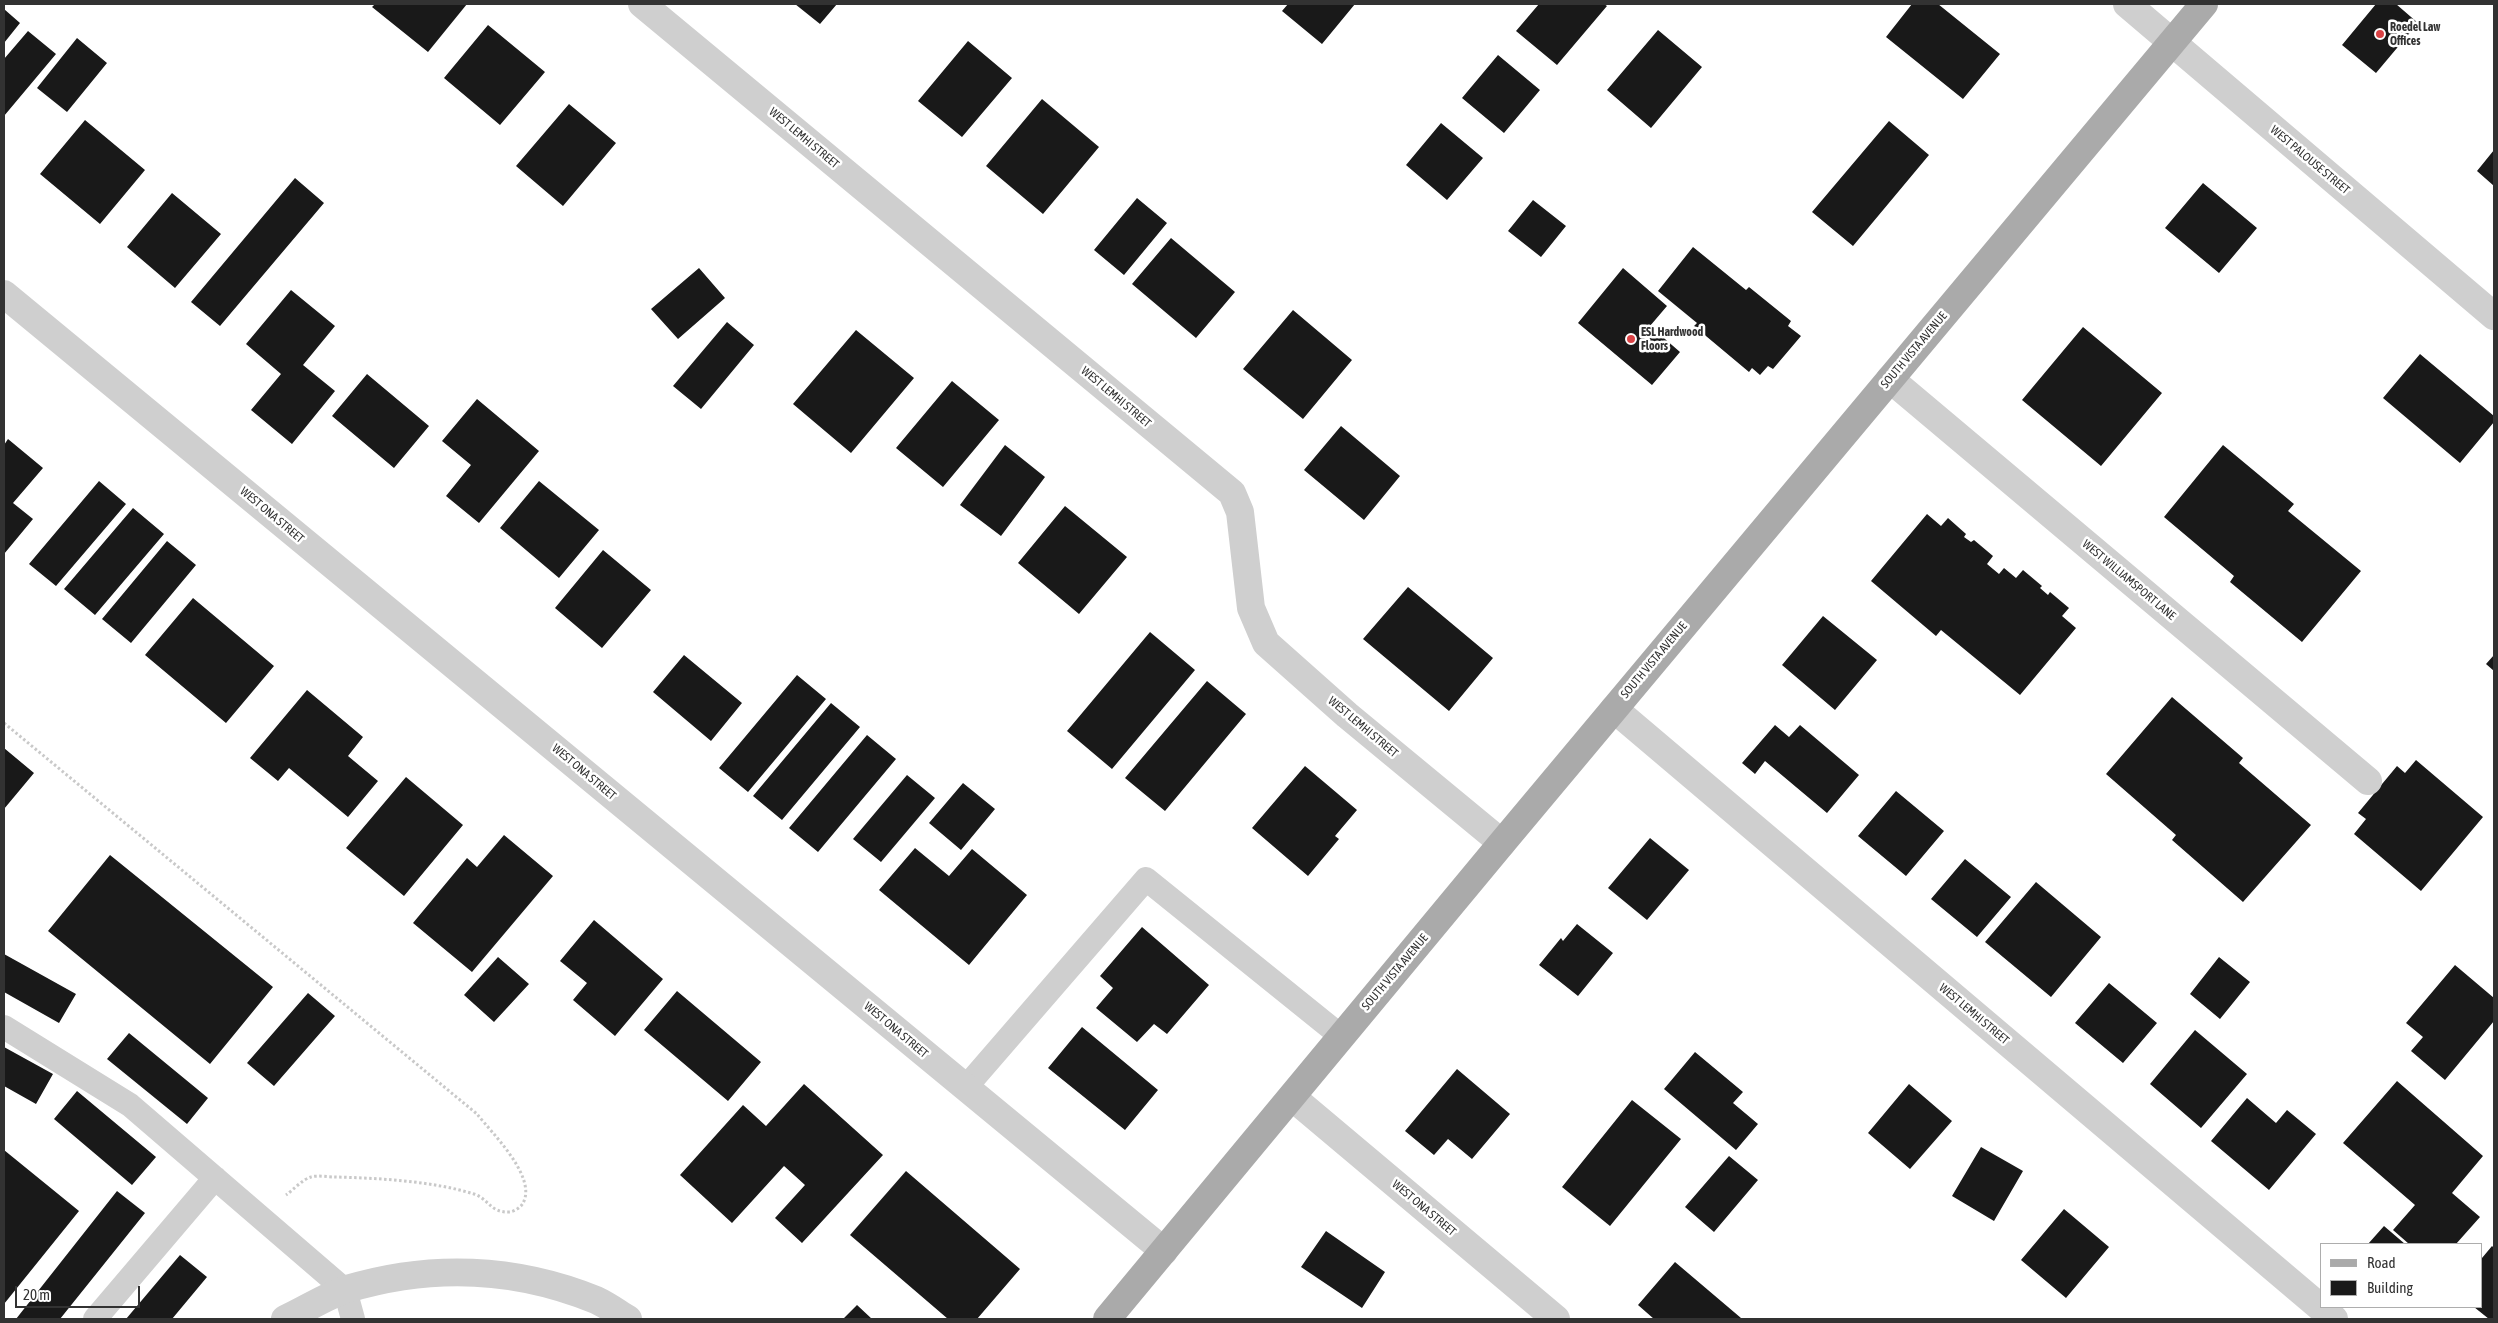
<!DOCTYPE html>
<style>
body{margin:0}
#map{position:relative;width:2498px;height:1323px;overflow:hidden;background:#fff;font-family:"Asap Condensed",sans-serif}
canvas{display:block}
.frame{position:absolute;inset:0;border:5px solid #323232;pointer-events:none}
.legend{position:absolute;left:2320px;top:1243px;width:162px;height:65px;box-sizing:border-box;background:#fff;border:1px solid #adadad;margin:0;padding:6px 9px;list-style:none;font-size:15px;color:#323232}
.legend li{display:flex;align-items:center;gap:10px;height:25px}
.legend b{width:25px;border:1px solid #adadad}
.scale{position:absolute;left:15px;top:1286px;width:125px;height:22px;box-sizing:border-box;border:2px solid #323232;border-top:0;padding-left:6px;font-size:15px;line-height:18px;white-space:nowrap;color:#323232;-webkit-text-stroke:4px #fff;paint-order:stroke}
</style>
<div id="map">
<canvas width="2498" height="1323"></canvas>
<div class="frame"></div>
<ul class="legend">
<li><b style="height:6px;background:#aaa"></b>Road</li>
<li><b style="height:14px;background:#191919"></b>Building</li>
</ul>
<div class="scale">20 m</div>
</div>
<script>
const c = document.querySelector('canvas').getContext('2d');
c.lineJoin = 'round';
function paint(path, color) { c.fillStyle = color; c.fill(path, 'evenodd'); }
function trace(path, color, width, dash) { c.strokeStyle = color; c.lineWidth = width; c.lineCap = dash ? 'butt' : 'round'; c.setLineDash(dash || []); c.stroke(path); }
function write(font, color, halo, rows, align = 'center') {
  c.font = font + ' "Asap Condensed",sans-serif'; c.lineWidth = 5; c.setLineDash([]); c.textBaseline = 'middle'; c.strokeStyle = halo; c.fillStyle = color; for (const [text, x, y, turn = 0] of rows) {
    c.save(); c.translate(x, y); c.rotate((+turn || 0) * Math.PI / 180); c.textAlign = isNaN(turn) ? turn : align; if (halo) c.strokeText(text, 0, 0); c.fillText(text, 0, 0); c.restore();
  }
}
const building = new Path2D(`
 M375,4H467L428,52L372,7Z
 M795,4H837L820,24Z
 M1288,4H1355L1322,44L1282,11Z
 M1539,4H1604L1607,6L1557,65L1516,31Z
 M1912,4H1938L2000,54L1963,99L1886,37Z
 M2376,4H2396L2418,23L2376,73L2342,45Z
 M4,9L20,23L4,43Z
 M488,25L545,72L500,125L444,78Z
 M1658,30L1702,67L1651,128L1607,90Z
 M28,31L56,54L4,116V59Z
 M77,38L107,63L67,112L37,88Z
 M968,41L1012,78L962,137L918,101Z
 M1498,55L1540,90L1504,133L1462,98Z
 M1042,99L1099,147L1043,214L986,166Z
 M569,104L616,143L563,206L516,166Z
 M85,120L145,170L100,224L40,174Z
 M1889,121L1929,155L1853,246L1812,212Z
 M1441,123L1483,158L1447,200L1406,165Z
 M2494,150V186L2477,171Z
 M295,178L324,203L220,326L191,302Z
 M2203,183L2257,228L2219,273L2165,228Z
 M172,193L221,234L175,288L127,247Z
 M1137,198L1167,223L1124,275L1094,250Z
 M1533,200L1566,226L1541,257L1508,231Z
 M1171,238L1235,292L1196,338L1132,284Z
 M1693,247L1746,290L1749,287L1791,321L1788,326L1801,336L1773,369L1768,366L1760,375L1752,368L1749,372L1694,326L1697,323L1658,291Z
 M699,268L725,298L678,339L651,309Z
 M1623,268L1667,306L1650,326L1680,352L1652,385L1578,323Z
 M291,290L335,326L303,365L335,391L292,444L251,410L281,374L246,344Z
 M1293,310L1352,360L1303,419L1243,369Z
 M727,322L754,345L701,409L673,386Z
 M2083,327L2162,393L2101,466L2022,400Z
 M856,330L914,378L851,453L793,404Z
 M2420,354L2494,416V422L2460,463L2383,398Z
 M367,374L429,426L394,468L332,416Z
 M952,381L999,420L943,487L896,448Z
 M477,399L539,451L479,523L446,496L471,465L442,441Z
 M1341,426L1400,476L1364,520L1304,470Z
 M8,439L43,468L13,503L33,519L4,554V445Z
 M1005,445L1045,477L1001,536L960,505Z
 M2223,445L2294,504L2288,511L2361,571L2302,642L2230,582L2234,576L2164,517Z
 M99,481L126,504L56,586L29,564Z
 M539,481L599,530L559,578L500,528Z
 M1065,506L1127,557L1079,614L1018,563Z
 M133,508L164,534L95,615L64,589Z
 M1927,514L1941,526L1948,518L1966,534L1964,537L1971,542L1974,540L1993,556L1987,564L1999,574L2004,568L2016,578L2023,570L2042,586L2040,588L2048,595L2050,592L2069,608L2062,616L2076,628L2020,695L1941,630L1936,636L1871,581Z
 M167,541L196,565L131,643L102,619Z
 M603,550L651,590L602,648L555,608Z
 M1408,587L1493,658L1449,711L1363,639Z
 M193,598L274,666L226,723L145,655Z
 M1823,616L1877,660L1835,710L1782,665Z
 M1150,632L1195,670L1112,769L1067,731Z
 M684,655L742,703L711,741L653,692Z
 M2494,655V671L2486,664Z
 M797,675L826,699L748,792L719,768Z
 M1207,681L1246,714L1165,811L1125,778Z
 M307,690L363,737L348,756L378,781L348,817L289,768L278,781L250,758Z
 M2172,697L2243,758L2239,763L2311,825L2243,902L2172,840L2176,835L2106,774Z
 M831,703L860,727L782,820L753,796Z
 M1775,725L1789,737L1800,725L1859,775L1827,813L1765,761L1755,774L1742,763Z
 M867,735L896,759L818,852L789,828Z
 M4,748L34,773L4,809Z
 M2416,760L2483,817L2421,891L2354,834L2366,819L2358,813L2397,766L2405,773Z
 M1305,766L1357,810L1335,836L1339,839L1308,876L1252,828Z
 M907,775L935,798L881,862L853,839Z
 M406,777L463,825L404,896L346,848Z
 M963,783L995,809L961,850L929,823Z
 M1896,791L1944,831L1906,876L1858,836Z
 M504,835L553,876L472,972L413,923L467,858L477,867Z
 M1650,838L1689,870L1647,920L1608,888Z
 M915,848L949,876L972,849L1027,895L969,965L879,890Z
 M110,855L273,987L210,1064L48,931Z
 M1965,859L2011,897L1977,937L1931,899Z
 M2036,882L2101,937L2051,997L1985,942Z
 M594,920L663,979L615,1036L573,1000L587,983L560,961Z
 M1577,924L1613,953L1578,996L1539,965L1561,938L1563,941Z
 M1142,927L1209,985L1167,1034L1154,1024L1137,1042L1096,1008L1113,988L1100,976Z
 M4,954L76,994L59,1023L4,992Z
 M498,957L529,984L494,1022L464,995Z
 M2219,957L2250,982L2220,1019L2190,994Z
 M2455,965L2494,998V1021L2445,1080L2411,1051L2423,1037L2406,1023Z
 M2109,983L2157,1023L2123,1063L2075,1023Z
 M677,991L761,1062L728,1101L644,1030Z
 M308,993L335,1016L274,1086L247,1063Z
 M1082,1027L1158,1090L1125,1130L1048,1068Z
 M2195,1030L2247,1074L2201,1128L2150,1084Z
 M129,1033L208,1098L187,1124L107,1059Z
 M4,1047L53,1074L36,1104L4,1086Z
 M1695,1052L1743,1092L1733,1103L1758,1124L1736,1150L1664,1089Z
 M1457,1069L1510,1114L1472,1159L1448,1139L1434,1155L1405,1131Z
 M2397,1081L2483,1156L2452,1193L2480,1217L2456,1244H2409L2393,1230L2415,1205L2343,1143Z
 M804,1084L883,1155L802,1243L775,1218L805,1185L784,1166L732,1223L680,1175L743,1105L766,1126Z
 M1909,1084L1952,1121L1910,1169L1868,1133Z
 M77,1091L156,1157L132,1185L54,1119Z
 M2247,1098L2276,1123L2287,1110L2316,1134L2269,1190L2211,1141Z
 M1632,1100L1681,1139L1610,1226L1562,1187Z
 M1981,1147L2023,1171L1994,1221L1952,1196Z
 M4,1150L79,1211L4,1304Z
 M1729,1156L1758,1180L1714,1232L1685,1207Z
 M906,1171L1020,1269L977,1319H948L850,1235Z
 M117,1191L145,1213L60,1319H16Z
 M2064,1209L2109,1247L2066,1298L2021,1260Z
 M2384,1226L2405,1244H2368Z
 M1326,1231L1385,1272L1362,1308L1301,1267Z
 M2492,1246L2494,1248V1319H2489L2474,1307H2482V1258Z
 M180,1255L207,1277L172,1319H126Z
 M1675,1262L1741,1318L1740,1319H1654L1638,1305Z
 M857,1305L872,1319H843Z`);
const path = new Path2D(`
 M4,723L477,1114C492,1133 535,1175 524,1201C522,1207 515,1211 510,1212C490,1213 489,1199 474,1194C432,1181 378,1178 334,1177C328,1177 317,1175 311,1177C303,1179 293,1190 286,1195`);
const lane = new Path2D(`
 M4,1027L130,1105L345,1290L353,1319
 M966,1087L1146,879L1342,1037
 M95,1319L215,1178`);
const street = new Path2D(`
 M642,4L1232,493L1240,512L1251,608L1266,643L1347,715L1502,843
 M2127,4L2494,316
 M4,294L1164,1251
 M1890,379L2368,781
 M1614,709L2334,1319
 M1292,1097L1556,1319
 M285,1319C305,1310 326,1296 347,1289C430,1264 515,1267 596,1300C607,1305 618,1313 628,1319`);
const primary = new Path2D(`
 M1107,1319L1502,843L2204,4`);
const markers = [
 [2380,34,5,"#da4245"],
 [1631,339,5,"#da4245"]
];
const poiNames = [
 ["Roedel Law",2390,27],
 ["Offices",2390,41],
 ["ESL Hardwood",1641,332],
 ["Floors",1641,346]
];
const streetNames = [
 ["WEST LEMHI STREET",804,138,40],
 ["WEST PALOUSE STREET",2310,160,40],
 ["SOUTH VISTA AVENUE",1914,350,-50],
 ["WEST LEMHI STREET",1116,397,40],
 ["WEST ONA STREET",272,515,40],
 ["WEST WILLIAMSPORT LANE",2129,580,40],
 ["SOUTH VISTA AVENUE",1654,660,-50],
 ["WEST LEMHI STREET",1363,727,40],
 ["WEST ONA STREET",584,772,40],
 ["SOUTH VISTA AVENUE",1395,972,-50],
 ["WEST LEMHI STREET",1974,1014,40],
 ["WEST ONA STREET",896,1030,40],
 ["WEST ONA STREET",1424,1208,40]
];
paint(building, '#191919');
trace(path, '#c9c9c9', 3, [2.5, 2.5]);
trace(lane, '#cfcfcf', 24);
trace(street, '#cfcfcf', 28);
trace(primary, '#aaa', 28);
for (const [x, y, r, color] of markers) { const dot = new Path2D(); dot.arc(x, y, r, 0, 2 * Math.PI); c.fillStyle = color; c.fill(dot); trace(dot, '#fff', 2); }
write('bold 12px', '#323232', '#fff', poiNames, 'left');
write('12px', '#323232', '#fff', streetNames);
</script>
